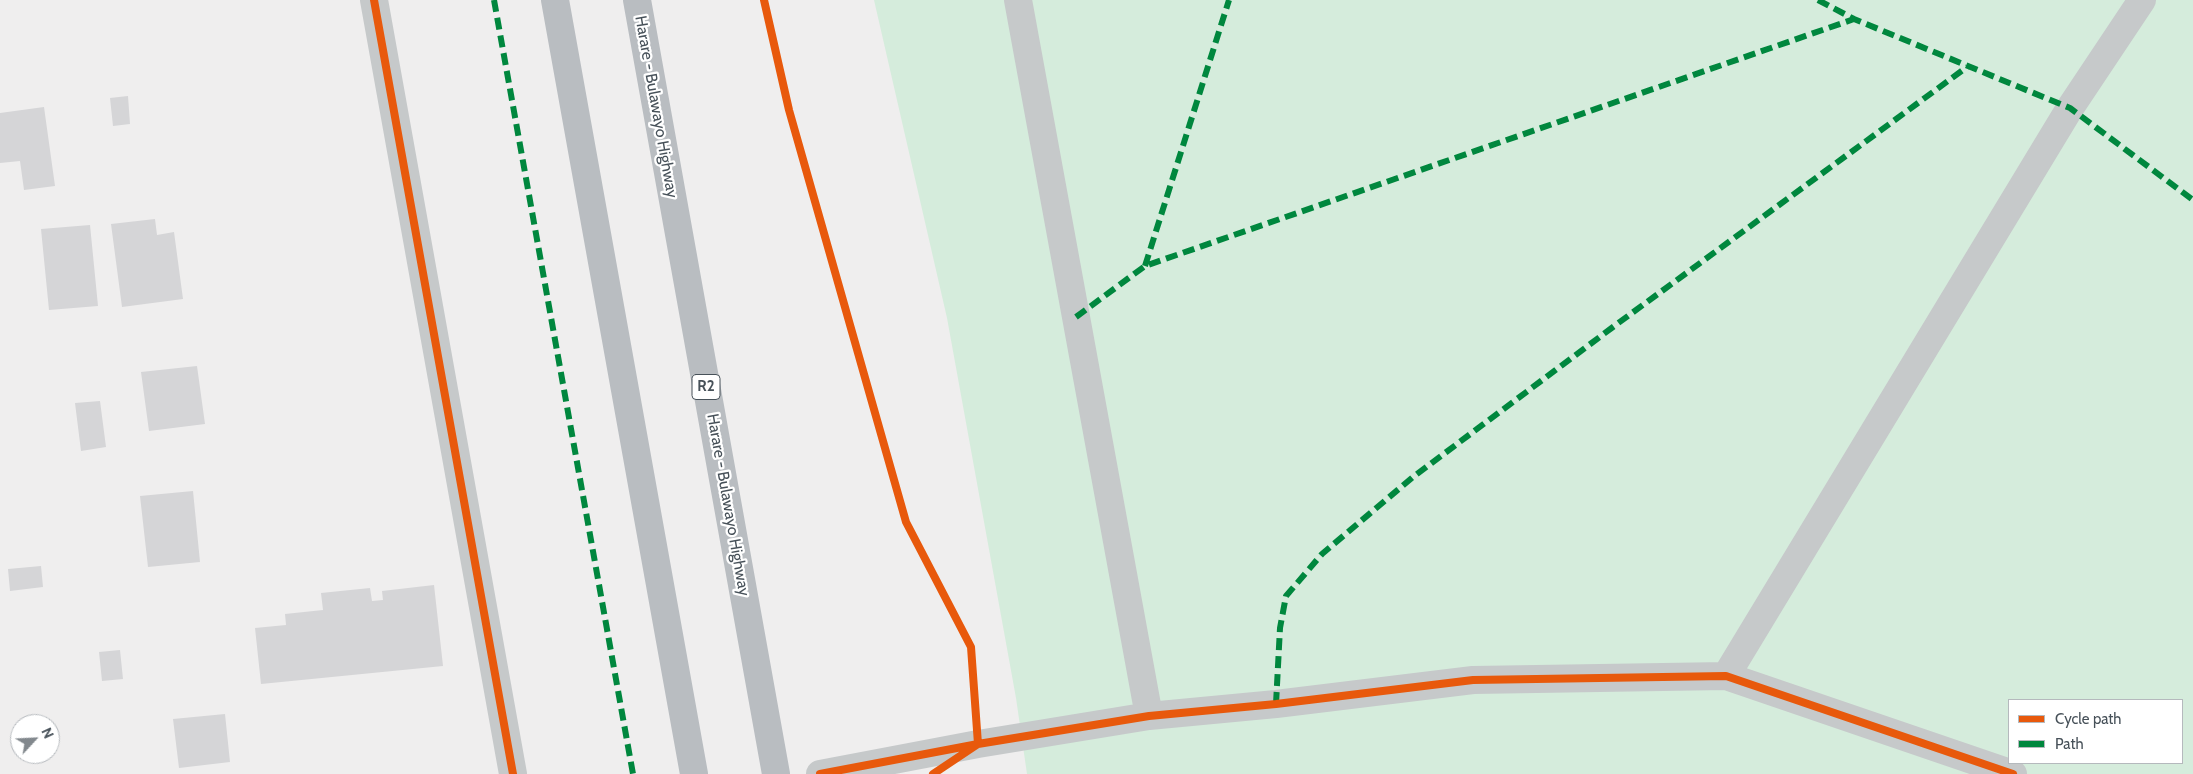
<!DOCTYPE html>
<style>
body{margin:0}
#map{position:relative;width:2193px;height:774px;overflow:hidden;background:#efeeee;font-family:Cabin,sans-serif}
canvas{display:block}
.legend{position:absolute;left:2008px;top:699px;width:175px;height:65px;box-sizing:border-box;background:#fff;border:1px solid #b5b9bd;margin:0;padding:6px 9px;list-style:none;font-size:15px;color:#475159}
.legend li{display:flex;align-items:center;gap:10px;height:25px}
.legend b{width:25px;border:1px solid #b5b9bd}
.north{position:absolute;left:10px;top:714px;width:50px;height:50px;box-sizing:border-box;background:#fff;border:1px solid #b5b9bd;border-radius:50%;rotate:65deg;font-size:14px;font-weight:700;line-height:20px;text-align:center;color:#475159}
.north::after{content:'';display:block;margin:auto;width:18px;height:22px;background:#82888d;clip-path:polygon(50% 0,100% 100%,50% 72%,0 100%)}
</style>
<div id="map">
<canvas width="2193" height="774"></canvas>
<ul class="legend">
<li><b style="height:6px;background:#e8590c"></b>Cycle path</li>
<li><b style="height:6px;background:#00873e"></b>Path</li>
</ul>
<div class="north">N</div>
</div>
<script>
const c = document.querySelector('canvas').getContext('2d');
c.lineJoin = 'round';
function paint(path, color) { c.fillStyle = color; c.fill(path, 'evenodd'); }
function trace(path, color, width, dash) { c.strokeStyle = color; c.lineWidth = width; c.lineCap = dash ? 'butt' : 'round'; c.setLineDash(dash || []); c.stroke(path); }
function write(font, color, halo, rows, align = 'center') {
  c.font = font + ' Cabin,sans-serif'; c.lineWidth = 4.5; c.setLineDash([]); c.textBaseline = 'middle'; c.strokeStyle = halo; c.fillStyle = color; for (const [text, x, y, turn = 0] of rows) {
    c.save(); c.translate(x, y); c.rotate((+turn || 0) * Math.PI / 180); c.textAlign = isNaN(turn) ? turn : align; if (halo) c.strokeText(text, 0, 0); c.fillText(text, 0, 0); c.restore();
  }
}
const green = new Path2D(`
 M874,0H2193V774H1027L1016,698L947,318ZM2009,700H2182V763H2009Z`);
const building = new Path2D(`
 M128,96L130,124L113,126L110,98Z
 M44,107L55,186L24,190L20,161L0,163V113Z
 M155,219L157,235L174,232L183,299L122,307L111,224Z
 M90,225L98,306L49,310L41,229Z
 M197,366L205,424L149,431L141,372Z
 M100,401L106,447L81,451L75,403Z
 M193,491L200,562L148,567L140,496Z
 M41,566L43,587L10,591L8,569Z
 M434,585L443,666L261,684L255,628L286,625L285,614L323,610L321,593L370,588L372,601L383,600L382,591Z
 M120,650L123,679L102,681L99,652Z
 M225,714L230,762L179,768L173,719Z`);
const minor = new Path2D(`
 M374,0L513,774
 M1018,0L1149,716
 M1726,676L2070,108L2142,0
 M820,774L978,744L1149,716L1276,704L1473,680L1726,676L2013,774`);
const highway = new Path2D(`
 M555,0L694,774
 M637,0L776,774`);
const quiet = new Path2D(`
 M494,0L633,774
 M1818,0L1854,19L2070,108L2193,200
 M1145,266L1229,0
 M1076,317L1145,266L1854,19
 M1276,704L1280,628L1286,596L1322,554L1413,477L1617,324L1967,67`);
const cycleway = new Path2D(`
 M374,0L513,774
 M764,0L789,110L906,522L971,647L978,744L933,774
 M820,774L978,744L1149,716L1276,704L1473,680L1726,676L2013,774`);
const shields = [
 [706,387,28]
];
const shieldNames = [
 ["R2",706,387]
];
const streetNames = [
 ["Harare - Bulawayo Highway",656,107,80],
 ["Harare - Bulawayo Highway",728,505,80]
];
paint(green, '#d5ecdc');
paint(building, '#d5d5d7');
trace(minor, '#c6c9ca', 28);
trace(highway, '#b9bdc1', 28);
trace(quiet, '#00873e', 6, [12, 6]);
trace(cycleway, '#e8590c', 8);
for (const [x, y, w] of shields) { const box = new Path2D(); box.roundRect(x - w / 2, y - 12.5, w, 25, 4); c.fillStyle = '#fff'; c.fill(box); trace(box, '#475159', 1); }
write('bold 15px', '#475159', null, shieldNames);
write('16px', '#475159', '#fff', streetNames);
</script>
